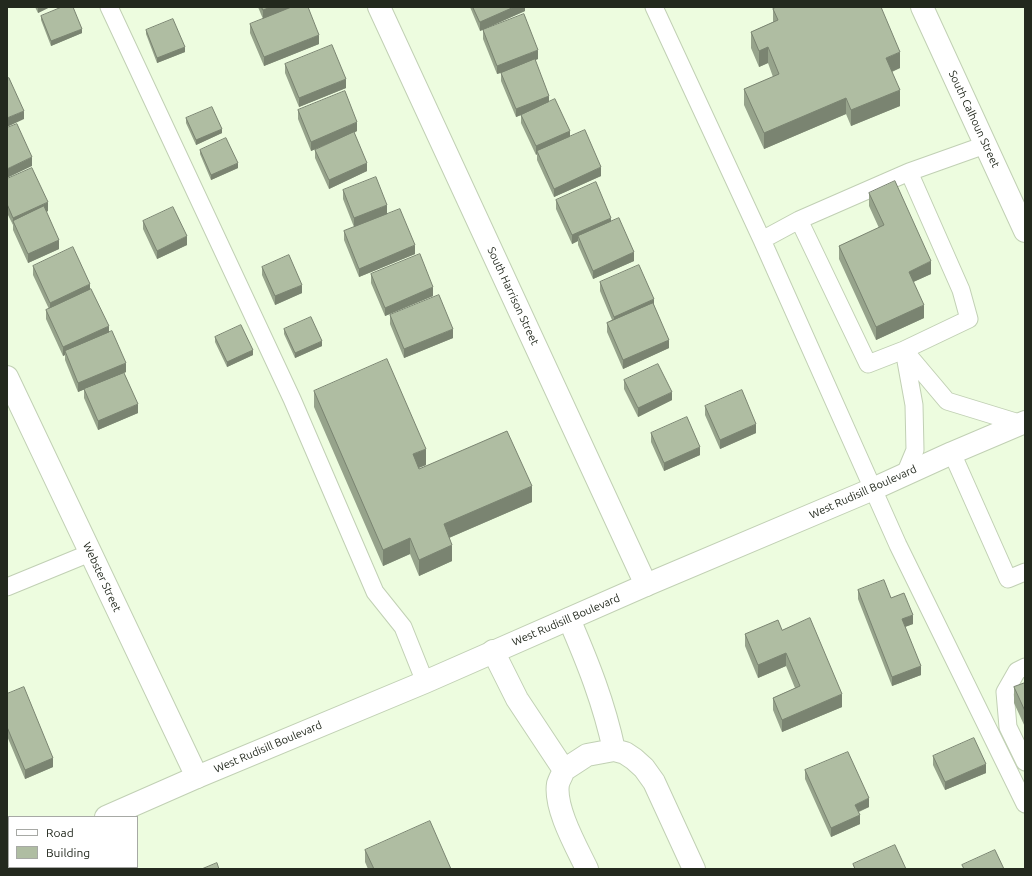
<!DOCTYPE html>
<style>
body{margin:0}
#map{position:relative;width:1032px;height:876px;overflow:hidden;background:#edfcdf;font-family:Ubuntu,sans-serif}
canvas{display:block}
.frame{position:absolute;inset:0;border:8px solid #23291e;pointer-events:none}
.legend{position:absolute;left:8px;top:816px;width:130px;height:52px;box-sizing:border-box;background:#fff;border:1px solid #a7a9a5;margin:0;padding:5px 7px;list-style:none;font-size:12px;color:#23291e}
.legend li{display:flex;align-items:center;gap:8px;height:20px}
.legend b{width:20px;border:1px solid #a7a9a5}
</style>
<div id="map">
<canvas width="1032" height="876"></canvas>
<div class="frame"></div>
<ul class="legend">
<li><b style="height:5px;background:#fff"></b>Road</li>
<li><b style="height:11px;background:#afbda2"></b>Building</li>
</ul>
</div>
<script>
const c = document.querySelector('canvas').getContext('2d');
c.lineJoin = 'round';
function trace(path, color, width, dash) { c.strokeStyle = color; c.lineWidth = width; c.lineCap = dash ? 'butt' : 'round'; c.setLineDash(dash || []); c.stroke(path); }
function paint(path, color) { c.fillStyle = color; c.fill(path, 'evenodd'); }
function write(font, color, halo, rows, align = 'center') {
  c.font = font + ' Ubuntu,sans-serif'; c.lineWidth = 4; c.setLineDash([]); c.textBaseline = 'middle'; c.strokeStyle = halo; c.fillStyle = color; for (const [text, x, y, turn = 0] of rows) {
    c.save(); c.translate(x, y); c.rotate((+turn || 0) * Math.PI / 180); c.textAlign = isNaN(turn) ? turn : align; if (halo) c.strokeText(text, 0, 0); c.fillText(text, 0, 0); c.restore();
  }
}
const lane = new Path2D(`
 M109,7L292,399L375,592L403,627L425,682
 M654,7L762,240L898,545L1025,804
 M799,220L909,172L985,145
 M762,240L799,220L868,364L904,350L969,319L961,290L909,172
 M952,453L1008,579L1025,572
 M905,474L915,450L914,405L904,350L947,401L1022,424
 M7,587L90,553
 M1025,667L1017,671L1005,692L1008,727L1025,762`);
const street = new Path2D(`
 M379,7L646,585
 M7,377L197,777
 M569,619C588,663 604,703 614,750L625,753L634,759L644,768L654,782L694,869
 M493,651L517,699L564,770C562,775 559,780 558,784C554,808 577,848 587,869
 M564,770L587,755L614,750`);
const secondary = new Path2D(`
 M922,7L1025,231
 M106,817L197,777L425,682L646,585L873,489L952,453L1025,422
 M7,861L9,860`);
const wall = new Path2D(`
 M35,7H50L38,13Z
 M258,7H292L263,19Z
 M470,7H525V11L480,31Z
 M773,9L900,68L892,72L900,106L851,126L846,114L764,149L744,105V89L773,77L768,63L759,67L751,48V32L773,22Z
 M41,16L82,33L51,46L41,20Z
 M250,24L319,44L264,66L250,33Z
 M146,30L185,52L157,63L146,34Z
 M483,30L538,59L535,60L549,102L570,137L601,176L554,197L537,160V154L536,155L521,123V115L516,117L501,81V73L497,74L483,39Z
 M285,64L346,88L299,107L285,73Z
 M298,110L357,131L354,133L367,171L329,189L315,158V150L338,139L311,151L298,119Z
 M186,118L222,133L196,145L186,123Z
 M200,150L238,168L211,180L200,154Z
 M7,179L48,211L46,212L59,249L28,263L13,230V225L7,213Z
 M343,190L387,214L415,254L359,277L344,240V231L354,227L343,199Z
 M869,193L931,274L913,282L924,318L876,340L839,259V246L879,228L869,206Z
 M556,200L611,221L634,261L593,279L578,245V241L572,244L556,209Z
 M143,221L187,245L157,259L143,229Z
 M33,266L90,290L126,372L78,392L65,360V355L63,356L46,319V310L49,309L33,275Z
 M262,267L302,293L275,305L262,275Z
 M371,274L433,296L385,316L371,283Z
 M600,282L654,305L669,348L623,369L607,332V323L612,320L600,291Z
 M390,315L453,338L404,358L390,324Z
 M284,329L322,346L295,358L284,334Z
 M215,337L253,355L227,367L215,342Z
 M624,380L672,400L638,417L624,389Z
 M84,389L138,413L98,430L84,398Z
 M314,391L426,465L419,468V469L532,502L449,538L452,561L419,576L410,554L383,566L314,407Z
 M705,406L756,433L720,449L705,415Z
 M651,433L700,455L664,471L651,442Z
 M858,590L891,598L913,624L905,627L921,675L892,686L858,599Z
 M782,630L842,707L782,732L773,710V698L795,688L786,666L758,678L745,646V634Z
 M1025,683V727L1014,703V687Z
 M7,694L53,767L25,779L7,736Z
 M933,756L986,773L945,790L933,765Z
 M805,770L869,807L859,812L860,824L831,837L805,779Z
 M365,850L451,869H368L365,862Z`);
const shadedWall = new Path2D(`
 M38,7H50L38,13Z
 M271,7H292L263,19V10Z
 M514,7H525V11L480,31V22Z
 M82,29V33L51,46V41Z
 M319,35V44L264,66V57Z
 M185,47V52L157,63V58Z
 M768,47V63L759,67V51Z
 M538,50V59L497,74V66Z
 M900,52V68L886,74V58Z
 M346,79V88L299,107V98Z
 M900,90V106L851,126V110Z
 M549,96V104L516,117V109Z
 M846,98V114L764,149V133Z
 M24,111V119L7,127V118Z
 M357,122V131L311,151V142Z
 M222,129V133L196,145V140Z
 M570,131V139L537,151V154L536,155V146Z
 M32,157V166L7,178V169Z
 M238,163V168L211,180V175Z
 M367,163V171L329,189V180Z
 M601,167V176L554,197V189Z
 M48,202V211L15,226L13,222V218Z
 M387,205V214L354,227V218Z
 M611,218V226L578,236V241L572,244V235Z
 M187,236V245L157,259V251Z
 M59,240V249L28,263V254Z
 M415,245V254L359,277V269Z
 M634,252V261L593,279V271Z
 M931,261V274L909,284V272Z
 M90,284V293L50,312V303Z
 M302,285V293L275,305V296Z
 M433,287V296L385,316V308Z
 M654,299V308L614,325V317Z
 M924,305V318L876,340V327Z
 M109,326V334L65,351V355L63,356V347Z
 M453,329V338L404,358V349Z
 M669,340V348L623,369V360Z
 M322,341V346L295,358V353Z
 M253,350V355L227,367V362Z
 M126,363V372L78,392V383Z
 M672,392V400L638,417V408Z
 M138,404V413L98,430V421Z
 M756,424V433L720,449V440Z
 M700,447V455L664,471V463Z
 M426,449V465L413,470V454Z
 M532,486V502L444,540V524Z
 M410,538V554L383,566V550Z
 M452,545V561L419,576V560Z
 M913,615V624L902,628V619Z
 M786,653V666L758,678V665Z
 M921,666V675L892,686V677Z
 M842,694V707L782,732V720Z
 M53,758V767L25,779V770Z
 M986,764V773L945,790V782Z
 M869,798V807L855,813V805Z
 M860,815V824L831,837V828Z`);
const building = new Path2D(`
 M62,7H73L82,29L51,41L41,16Z
 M262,7H271L263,10Z
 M292,7H308L319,35L264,57L250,24Z
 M473,7H514L480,22Z
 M777,7H881L900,52L886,58L900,90L851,110L846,98L764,133L744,89L779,74L768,47L759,51L751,32L778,20L773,9Z
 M524,14L538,50L497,66L483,30Z
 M173,19L185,47L157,58L146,30Z
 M332,45L346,79L299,98L285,64Z
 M535,59L549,96L516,109L501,73Z
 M9,78L24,111L7,118V79Z
 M345,91L357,122L311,142L298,110Z
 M555,99L570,131L536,146L521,115Z
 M212,107L222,129L196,140L186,118Z
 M17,124L32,157L7,169V128Z
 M585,130L601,167L554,189L537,151Z
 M354,132L367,163L329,180L315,150Z
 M226,138L238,163L211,175L200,150Z
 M32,168L48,202L13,218L7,204V179Z
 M376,177L387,205L354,218L343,190Z
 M895,181L931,261L909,272L924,305L876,327L839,246L884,225L869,193Z
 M596,182L611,218L572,235L556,200Z
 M44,206L59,240L28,254L13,221Z
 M173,207L187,236L157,251L143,221Z
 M400,209L415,245L359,269L344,231Z
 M619,218L634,252L593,271L578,236Z
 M73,247L90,284L50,303L33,266Z
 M420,254L433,287L385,308L371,274Z
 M289,255L302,285L275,296L262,267Z
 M639,265L654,299L614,317L600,282Z
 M91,289L109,326L63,347L46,310Z
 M439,295L453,329L404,349L390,315Z
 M653,303L669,340L623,360L607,323Z
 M311,317L322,341L295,353L284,329Z
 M241,325L253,350L227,362L215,337Z
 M112,331L126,363L78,383L65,351Z
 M387,359L426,449L413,454L419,469L507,431L532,486L444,524L452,545L419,560L410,538L383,550L314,391Z
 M658,364L672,392L638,408L624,380Z
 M124,373L138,404L98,421L84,389Z
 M742,390L756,424L720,440L705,406Z
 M687,417L700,447L664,463L651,433Z
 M884,580L891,598L904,593L913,615L902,619L921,666L892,677L858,590Z
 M810,618L842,694L782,720L773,698L800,686L786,653L758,665L745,634L778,620L782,630Z
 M1025,683V711L1014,687Z
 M24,687L53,758L25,770L7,727V694Z
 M974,738L986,764L945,782L933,756Z
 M848,752L869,798L855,805L860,815L831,828L805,770Z
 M430,821L451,869H374L365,850Z
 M895,845L906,869H855L853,864Z
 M995,850L1004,869H964L962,865Z
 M217,863L219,869H202Z`);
const streetNames = [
 ["South Calhoun Street",974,119,65],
 ["South Harrison Street",513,296,65],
 ["West Rudisill Boulevard",863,492,-24],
 ["Webster Street",102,577,65],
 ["West Rudisill Boulevard",566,620,-23],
 ["West Rudisill Boulevard",268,747,-23]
];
trace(lane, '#c1d0b4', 19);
trace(street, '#c1d0b4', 24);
trace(secondary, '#c1d0b4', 24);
trace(lane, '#fff', 17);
trace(street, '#fff', 22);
trace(secondary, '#fff', 22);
paint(wall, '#96a38b');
paint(shadedWall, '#7a8471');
paint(building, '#afbda2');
trace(building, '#7a8471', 1);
write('11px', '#23291e', '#fff', streetNames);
</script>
